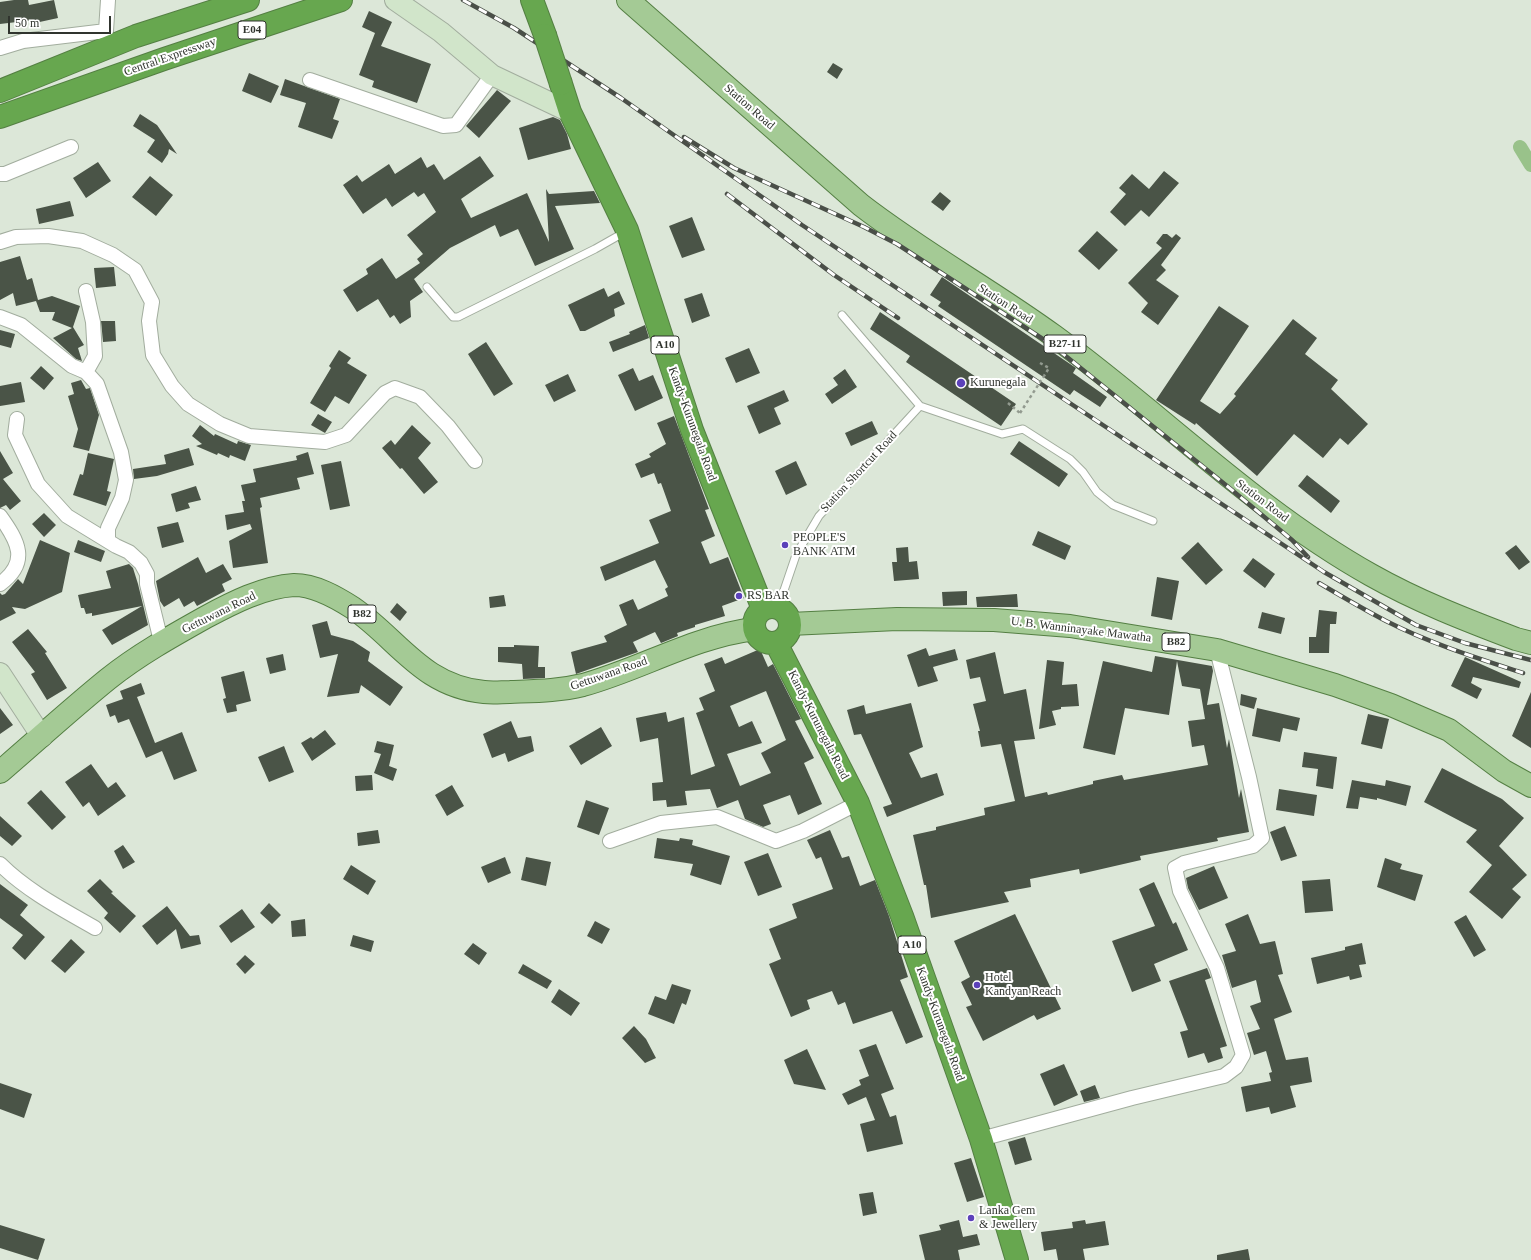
<!DOCTYPE html>
<style>
body{margin:0}
#map{position:relative;width:1531px;height:1260px;overflow:hidden;background:#dce7d8;font-family:Georgia,serif}
canvas{display:block}
.scale{position:absolute;left:8px;top:16px;width:103px;height:18px;box-sizing:border-box;border:2px solid #30342e;border-top:0;padding-left:5px;font-size:12px;line-height:14px;white-space:nowrap;color:#30342e;-webkit-text-stroke:3px #fff;paint-order:stroke}
</style>
<div id="map">
<canvas width="1531" height="1260"></canvas>
<div class="scale">50 m</div>
</div>
<script>
const c = document.querySelector('canvas').getContext('2d');
c.lineJoin = 'round';
function trace(path, color, width, dash) { c.strokeStyle = color; c.lineWidth = width; c.lineCap = dash ? 'butt' : 'round'; c.setLineDash(dash || []); c.stroke(path); }
function paint(path, color) { c.fillStyle = color; c.fill(path, 'evenodd'); }
function write(font, color, halo, rows, align = 'center') {
  c.font = font + ' Georgia,serif'; c.lineWidth = 4; c.setLineDash([]); c.textBaseline = 'middle'; c.strokeStyle = halo; c.fillStyle = color; for (const [text, x, y, turn = 0] of rows) {
    c.save(); c.translate(x, y); c.rotate((+turn || 0) * Math.PI / 180); c.textAlign = isNaN(turn) ? turn : align; if (halo) c.strokeText(text, 0, 0); c.fillText(text, 0, 0); c.restore();
  }
}
const canal = new Path2D(`
 M1520,147L1531,165`);
const building = new Path2D(`
 M14,0H28L29,5L54,0L58,18L35,23L34,20L0,24V2Z
 M369,11L392,22L381,46L431,64L417,103L372,87L374,81L359,75L375,33L362,27Z
 M833,63L843,69L837,79L827,72Z
 M249,73L279,86L271,103L242,91Z
 M285,79L340,99L333,119L339,121L332,139L298,127L306,103L280,95Z
 M497,90L511,101L479,138L466,126Z
 M140,114L157,125L177,154L169,149L168,154L162,163L147,152L155,140L133,126Z
 M553,117L560,120L567,134L571,149L528,160L519,128Z
 M480,156L494,176L461,199L471,218L527,193L549,242L546,189L549,194L594,191L600,203L555,206L574,249L535,266L518,229L500,237L495,225L450,248L414,279L423,292L410,301L411,317L400,324L394,315L390,318L378,299L357,312L343,290L368,274L366,269L382,258L396,279L420,263L417,259L423,254L407,235L436,212L424,193L418,197L414,192L392,207L386,198L363,214L343,185L357,175L362,182L389,164L395,174L421,157L427,168L434,164L444,180Z
 M98,162L111,181L86,198L73,178Z
 M1164,171L1179,183L1149,217L1141,210L1125,226L1110,212L1126,194L1119,188L1132,174L1149,189Z
 M150,176L173,195L156,216L132,197Z
 M940,192L951,201L943,211L931,202Z
 M70,201L74,216L39,224L36,209Z
 M692,217L705,250L682,258L669,226Z
 M1097,231L1118,250L1099,270L1078,251Z
 M1163,234H1167L1172,238L1176,234L1181,238L1161,265L1166,270L1156,280L1179,296L1158,325L1141,312L1148,303L1128,283L1162,248L1156,243Z
 M20,256L27,280L32,278L38,300L52,296L80,306L73,327L84,345L78,348L82,361L76,359L53,338L72,328L52,320L55,312H40L36,301L16,306L13,293L0,300V262Z
 M114,267L116,286L96,288L94,268Z
 M942,277L1076,368L1073,373L1107,397L1100,407L1074,390L1070,395L938,306L941,302L930,295Z
 M604,288L608,297L619,291L625,304L614,309L615,316L585,331H580L568,305Z
 M702,293L710,316L692,323L684,299Z
 M1219,306L1249,326L1200,401L1220,414L1236,396L1234,394L1293,319L1317,338L1305,354L1338,380L1331,389L1368,424L1348,445L1340,438L1323,458L1294,434L1257,476L1196,423L1195,425L1156,400Z
 M880,312L1016,404L1001,426L906,362L910,356L870,329Z
 M101,321H115L116,341L103,342Z
 M645,325L649,338L613,352L609,342L630,334L629,332Z
 M0,330L15,334L11,348L0,345Z
 M486,342L513,384L494,396L468,354Z
 M749,348L760,373L736,383L725,358Z
 M339,350L351,358L347,363L367,375L349,404L335,396L325,412L310,403L331,368L329,366Z
 M41,366L54,378L44,390L30,378Z
 M633,368L639,381L653,375L663,398L635,411L618,375Z
 M845,369L857,387L832,404L825,394L838,385L833,378Z
 M568,374L576,391L554,402L545,385Z
 M81,380L86,389L90,388L99,415L89,451L73,447L78,429L68,396L74,394L71,383Z
 M21,382L25,402L0,406V386Z
 M784,390L789,401L774,408L781,424L759,434L747,406Z
 M318,414L332,422L325,433L311,425Z
 M674,416L709,509L705,510L715,536L701,542L710,564L728,557L744,598L722,606L725,616L695,625V627L677,633L678,636L661,643L655,632L633,642L638,652L576,674L571,652L607,642L604,636L627,625L619,605L633,599L638,610L668,596L665,589L668,587L655,560L605,581L600,567L659,543L649,520L671,511L661,483L658,484L654,473L641,478L635,464L651,457L649,454L666,444L657,423Z
 M872,421L878,434L851,446L845,433Z
 M200,425L214,436L215,434L237,444L238,441L251,445L245,461L230,455L229,458L218,453L217,455L196,446L202,444L192,436Z
 M412,425L431,443L418,458L438,482L424,494L402,468L400,469L382,448L391,440L395,445Z
 M1019,441L1068,474L1059,487L1010,454Z
 M189,448L194,465L157,476L134,479L133,469L166,464L164,455Z
 M0,451L13,473L3,479L21,501L10,510L6,505L0,508Z
 M308,452L314,474L297,478L300,489L260,498L262,507L260,508L268,563L233,568L229,541L252,529L250,524L227,530L225,515L244,512L242,501H245L241,485L256,482L253,469L297,460L296,456Z
 M88,453L114,459L107,491L111,492L106,506L73,495L80,474L83,475Z
 M341,461L350,506L330,510L321,465Z
 M796,461L807,485L786,495L775,471Z
 M1307,475L1340,501L1331,513L1298,486Z
 M196,486L201,500L188,503L190,508L176,512L171,494Z
 M44,513L56,525L44,537L32,524Z
 M178,522L184,542L162,548L157,527Z
 M1038,531L1071,546L1065,560L1032,545Z
 M40,540L70,553L62,592L25,609L12,607L16,613L0,621V593L2,595L5,594L18,579L23,584Z
 M78,540L105,551L101,562L74,552Z
 M1198,542L1223,570L1206,585L1181,558Z
 M1516,545L1530,562L1519,570L1505,553Z
 M908,547L909,562L917,561L919,579L894,581L892,562H897L896,548Z
 M198,557L206,573L223,564L232,579L222,584L225,591L197,606L194,601L184,607L179,598L164,607L160,601L156,581Z
 M1253,558L1275,574L1265,588L1243,571Z
 M129,564L133,568L138,584L148,625L112,645L102,630L142,606L92,616V613L86,614L84,608H81L78,595L111,588L106,571Z
 M1157,577L1179,581L1172,620L1151,616Z
 M967,591V605L943,606L942,592Z
 M1017,594L1018,607H977L976,597Z
 M504,595L506,606L490,608L489,597Z
 M397,603L407,612L400,621L390,612Z
 M1319,610L1337,612L1336,624H1330L1329,653H1309V637H1316Z
 M1262,612L1285,618L1281,634L1258,628Z
 M327,621L331,635L353,641L370,652L368,661L403,687L390,706L361,685L359,693L327,697L338,654L320,658L312,625Z
 M28,629L47,652L45,653L67,688L47,700L31,674L35,672L12,642Z
 M514,645L539,646L538,667H545V678L523,679L522,664L498,662V647H514Z
 M926,648L929,656L955,649L958,660L933,667L938,681L918,687L907,655Z
 M760,649L768,667L773,664L801,719L795,721L814,758L804,763L822,804L798,815L790,795L763,805L771,824L763,827L745,819L738,800L717,808L710,789L685,791L687,805L667,807L666,800L653,801L652,783L663,782L658,738L640,742L636,718L666,712L668,722L684,717L691,775L715,766L696,713L704,710L699,698L715,691L704,664L722,657L725,664ZM766,691L786,740L761,753L771,773L740,786L727,754L762,743L752,721L739,727L730,706Z
 M995,652L1004,694L1026,689L1035,739L1014,741L1025,797L1047,792L1048,795L1093,784V781L1122,775L1124,780L1208,765L1204,745L1192,747L1188,721L1205,719L1200,689L1182,686L1177,661L1169,715L1125,708L1115,755L1083,748L1103,661L1152,672L1155,656L1212,666L1213,671L1207,705L1219,703L1227,748L1229,739L1239,798L1241,789L1249,832L1217,838L1218,841L1140,856L1141,860L1080,874L1079,869L1030,879L1031,887L1004,892L1009,902L931,918L926,885H924L913,835L936,830V827L985,815L984,808L1015,801L1001,744L981,747L978,731H980L973,704L986,701L980,677L970,679L966,660Z
 M283,654L286,670L270,674L266,658Z
 M1465,657L1521,682L1519,688L1473,677L1471,683L1482,689L1477,699L1451,686Z
 M1047,660L1064,662L1062,685L1077,684L1079,706L1061,707V709L1052,711L1056,725L1039,729Z
 M244,671L251,701L236,705L237,711L227,713L223,699L226,698L221,677Z
 M141,683L145,694L137,697L155,743L182,732L197,771L174,780L162,751L146,758L129,719L118,723L115,715L110,717L106,705L123,699L120,691Z
 M1531,692V748L1512,736Z
 M1241,694L1257,698L1254,709L1240,705Z
 M911,703L923,747L909,753L921,778L937,773L944,795L887,817L883,807L892,804L861,734L854,735L847,710L864,705L866,714Z
 M0,708L13,725L0,734Z
 M1257,708L1300,718L1297,731L1283,728L1280,742L1252,736Z
 M1368,714L1389,719L1382,749L1361,744Z
 M511,721L518,738L531,736L534,751L508,762L505,753L492,758L483,734Z
 M601,727L612,746L581,765L569,746Z
 M325,730L336,744L312,761L301,743L311,737L313,739Z
 M377,741L394,745L389,766L397,769L393,781L374,773L381,754L374,752Z
 M284,746L294,772L269,782L258,757Z
 M1304,752L1337,757L1333,789L1316,786L1318,769L1302,767Z
 M91,764L108,788L116,782L126,796L98,816L89,802L83,807L65,782Z
 M1442,768L1502,799L1524,818L1499,846L1527,875L1512,889L1521,897L1502,919L1469,892L1492,865L1466,842L1477,830L1424,802Z
 M372,775L373,790L356,791L355,776Z
 M1352,780L1385,786L1386,780L1411,786L1406,806L1377,798V800L1360,797L1358,809L1346,808Z
 M452,785L464,806L447,816L435,795Z
 M1279,789L1317,795L1314,816L1276,810Z
 M41,790L66,817L52,830L27,803Z
 M586,800L609,808L599,835L577,827Z
 M0,816L22,836L12,846L0,836Z
 M1285,826L1297,856L1281,861L1270,832Z
 M378,830L380,843L358,846L357,833Z
 M830,830L842,858L849,856L860,886L875,880L889,916L908,977L900,980L923,1037L906,1044L892,1011L853,1024L845,1002L838,1005L832,991L807,1000L810,1009L791,1017L769,964L781,959L769,929L797,918L792,904L833,889L821,857L816,859L807,840Z
 M657,838L679,841L680,838L693,840L692,845L730,856L721,885L690,875L693,864L654,858Z
 M123,845L135,862L123,869L114,851Z
 M768,853L782,887L758,896L744,862Z
 M505,857L511,873L488,883L481,867Z
 M526,857L551,862L546,886L521,880Z
 M1385,858L1402,864L1400,869L1423,875L1415,901L1377,887Z
 M351,865L376,881L368,895L343,879Z
 M1214,866L1228,898L1199,910L1188,888L1186,878Z
 M100,879L113,892L111,893L136,916L120,933L104,918L108,913L87,891Z
 M1330,879L1333,911L1305,913L1302,881Z
 M1154,882L1173,924L1176,922L1188,950L1154,964L1161,981L1132,992L1112,941L1155,926L1139,889Z
 M0,884L28,905L20,915L45,937L25,960L12,948L23,935L0,918Z
 M269,903L281,915L272,924L260,913Z
 M167,906L190,936L199,935L201,944L181,949L176,929L157,945L142,926Z
 M242,909L255,927L231,943L219,926Z
 M1015,914L1061,1009L1037,1020L1034,1015L983,1041L966,1007L972,1005L961,982L970,977L954,941Z
 M1248,914L1260,944L1275,941L1279,957L1283,974L1278,975L1292,1012L1274,1019L1286,1060L1308,1057L1312,1082L1290,1086L1296,1107L1271,1114L1269,1107L1246,1112L1241,1087L1271,1081L1269,1073L1272,1072L1266,1051L1254,1055L1247,1033L1260,1029L1250,1006L1261,1002L1256,980L1232,988L1222,955L1236,951L1225,924Z
 M1466,915L1486,950L1474,957L1454,922Z
 M305,919L306,936L292,937L291,921Z
 M595,921L610,929L602,944L587,936Z
 M353,935L374,941L371,952L350,946Z
 M71,939L85,952L65,973L51,961Z
 M473,943L487,953L479,965L464,954Z
 M1362,943L1366,964L1359,965L1362,977L1350,980L1349,976L1317,984L1311,958L1345,950V947Z
 M245,955L255,964L245,974L236,964Z
 M523,964L552,981L547,989L518,973Z
 M1207,968L1211,978L1205,980L1227,1046L1220,1048L1223,1058L1208,1063L1204,1053L1188,1058L1180,1032L1188,1030L1169,981Z
 M672,984L691,990L686,1005L682,1003L674,1024L648,1014L655,996L666,1000Z
 M559,989L580,1003L571,1016L551,1002Z
 M634,1026L646,1039L656,1058L645,1063L622,1038Z
 M876,1044L894,1089L881,1094L890,1117L896,1115L903,1144L867,1152L860,1124L875,1120L866,1097L848,1105L842,1094L861,1085L859,1080L869,1076L859,1050Z
 M807,1049L826,1090L794,1084L784,1060Z
 M1064,1064L1078,1095L1054,1106L1040,1074Z
 M0,1083L32,1094L24,1118L0,1109Z
 M1095,1085L1100,1098L1084,1102L1080,1091Z
 M1025,1137L1032,1160L1015,1165L1008,1142Z
 M971,1158L984,1197L967,1202L954,1163Z
 M873,1192L877,1213L863,1216L859,1194Z
 M959,1220L963,1237L977,1234L980,1245L958,1250L960,1260H925L919,1235L941,1230L939,1225Z
 M1085,1220L1086,1224L1105,1221L1109,1245L1083,1249L1085,1260H1058L1056,1249L1044,1251L1041,1232L1073,1228L1072,1222Z
 M0,1225L45,1239L38,1260L0,1248Z
 M1248,1249L1250,1260H1217V1255Z`);
const path = new Path2D(`
 M1040,363L1049,368L1044,376
 M1008,403L1020,413`);
const lane = new Path2D(`
 M427,287L453,317H458L595,249L625,232
 M842,315L920,406L1002,434L1023,429L1070,459L1083,472L1097,492L1113,505L1153,521
 M778,608L796,555L819,516L920,406`);
const street = new Path2D(`
 M0,48L23,41L106,31L108,0
 M310,80L443,126L456,125L492,75
 M0,174H5L71,147
 M0,242L16,237L48,236L82,241L113,255L135,270L152,302L149,321L153,355L172,386L188,404L220,424L249,436L325,442L346,435L385,393L395,388L420,397L448,426L475,461
 M0,317L21,325L72,366L86,372L97,384L121,452L126,480L122,498L108,528V540
 M86,372L95,356L93,322L86,291
 M17,419L15,435L38,484L67,516L116,546L129,552L141,563L147,574V584L161,641
 M0,516C18,541 30,562 0,584
 M610,841L661,823L717,817L776,841L803,831L858,803
 M0,864C27,891 62,909 95,928
 M981,1139L1132,1098L1224,1076L1236,1067L1243,1055L1217,968L1180,891L1175,868L1184,863L1253,846L1262,838L1249,777L1217,650`);
const secondary = new Path2D(`
 M395,0L441,32L492,75L570,112
 M0,673L42,737`);
const primary = new Path2D(`
 M628,0L861,205C923,253 991,290 1054,336C1161,414 1255,510 1371,575C1417,601 1466,620 1516,639L1531,643
 M790,624L897,619L994,620L1070,626L1217,650L1335,685L1391,705L1449,730L1504,771L1531,786
 M0,772C36,741 71,709 108,679C138,655 172,636 206,617C232,603 263,587 294,585C315,585 336,597 353,608C399,640 422,686 484,692C493,693 502,692 510,692C535,691 558,691 583,685C641,669 693,637 754,629`);
const highway = new Path2D(`
 M532,0L545,35
 M561,84L570,112L627,230L692,430L763,609
 M0,91L136,36L248,0
 M0,117L164,59L341,0
 M754 625a18 18 0 1 1 36 0a18 18 0 1 1-36 0Z
 M776,643L858,803L902,916L981,1139L1017,1260`);
const rail = new Path2D(`
 M463,0L514,28L621,98L802,225L1324,572L1416,625L1465,643L1531,660
 M684,137L734,168L864,227L897,244L1052,345L1227,486L1292,540L1308,557
 M727,194L834,275L898,318
 M1319,583C1341,596 1363,609 1386,621C1429,643 1477,658 1523,673`);
const pathBridge = new Path2D(`
 M1020,413L1044,376`);
const highwayBridge = new Path2D(`
 M545,35L561,84`);
const markers = [
 [961,383,5,"#5c41ba"],
 [785,545,4,"#5c41ba"],
 [739,596,4,"#5c41ba"],
 [977,985,4,"#5c41ba"],
 [971,1218,4,"#5c41ba"]
];
const shields = [
 [252,30,28],
 [1065,344,42],
 [665,345,28],
 [362,614,28],
 [1176,642,28],
 [912,945,28]
];
const shieldNames = [
 ["E04",252,30],
 ["B27-11",1065,344],
 ["A10",665,345],
 ["B82",362,614],
 ["B82",1176,642],
 ["A10",912,945]
];
const streetNames = [
 ["Central Expressway",170,57,-19],
 ["Station Road",749,107,41],
 ["Station Road",1005,304,33],
 ["Kandy-Kurunegala Road",692,424,70],
 ["Station Shortcut Road",859,472,-47],
 ["Station Road",1262,501,37],
 ["Gettuwana Road",219,613,-26],
 ["U. B. Wanninayake Mawatha",1081,630,7],
 ["Gettuwana Road",609,674,-19],
 ["Kandy-Kurunegala Road",818,725,63],
 ["Kandy-Kurunegala Road",940,1024,70]
];
const poiNames = [
 ["Kurunegala",970,383],
 ["PEOPLE'S",793,538],
 ["BANK ATM",793,552],
 ["RS BAR",747,596],
 ["Hotel",985,978],
 ["Kandyan Reach",985,992],
 ["Lanka Gem",979,1211],
 ["& Jewellery",979,1225]
];
trace(canal, '#99c28a', 14);
paint(building, '#4a5447');
trace(lane, '#a2ad9e', 9);
trace(street, '#a2ad9e', 16);
trace(secondary, '#a2ad9e', 22);
trace(primary, '#547f43', 24);
trace(highway, '#547f43', 24);
trace(path, '#929a8f', 2.5, [3, 3]);
trace(lane, '#fff', 7);
trace(street, '#fff', 14);
trace(secondary, '#d1e5ca', 20);
trace(primary, '#a4ca95', 22);
trace(highway, '#67a74f', 22);
trace(rail, '#4a4f48', 4.5);
trace(rail, '#fff', 3, [9]);
trace(highwayBridge, '#547f43', 24, []);
trace(pathBridge, '#929a8f', 2.5, [3, 3]);
trace(highwayBridge, '#67a74f', 22);
for (const [x, y, r, color] of markers) { const dot = new Path2D(); dot.arc(x, y, r, 0, 2 * Math.PI); c.fillStyle = color; c.fill(dot); trace(dot, '#fff', 1.5); }
for (const [x, y, w] of shields) { const box = new Path2D(); box.roundRect(x - w / 2, y - 9, w, 18, 3); c.fillStyle = '#fff'; c.fill(box); trace(box, '#30342e', 1); }
write('bold 11px', '#30342e', null, shieldNames);
write('12px', '#30342e', '#fff', streetNames);
write('12px', '#30342e', '#fff', poiNames, 'left');
</script>
